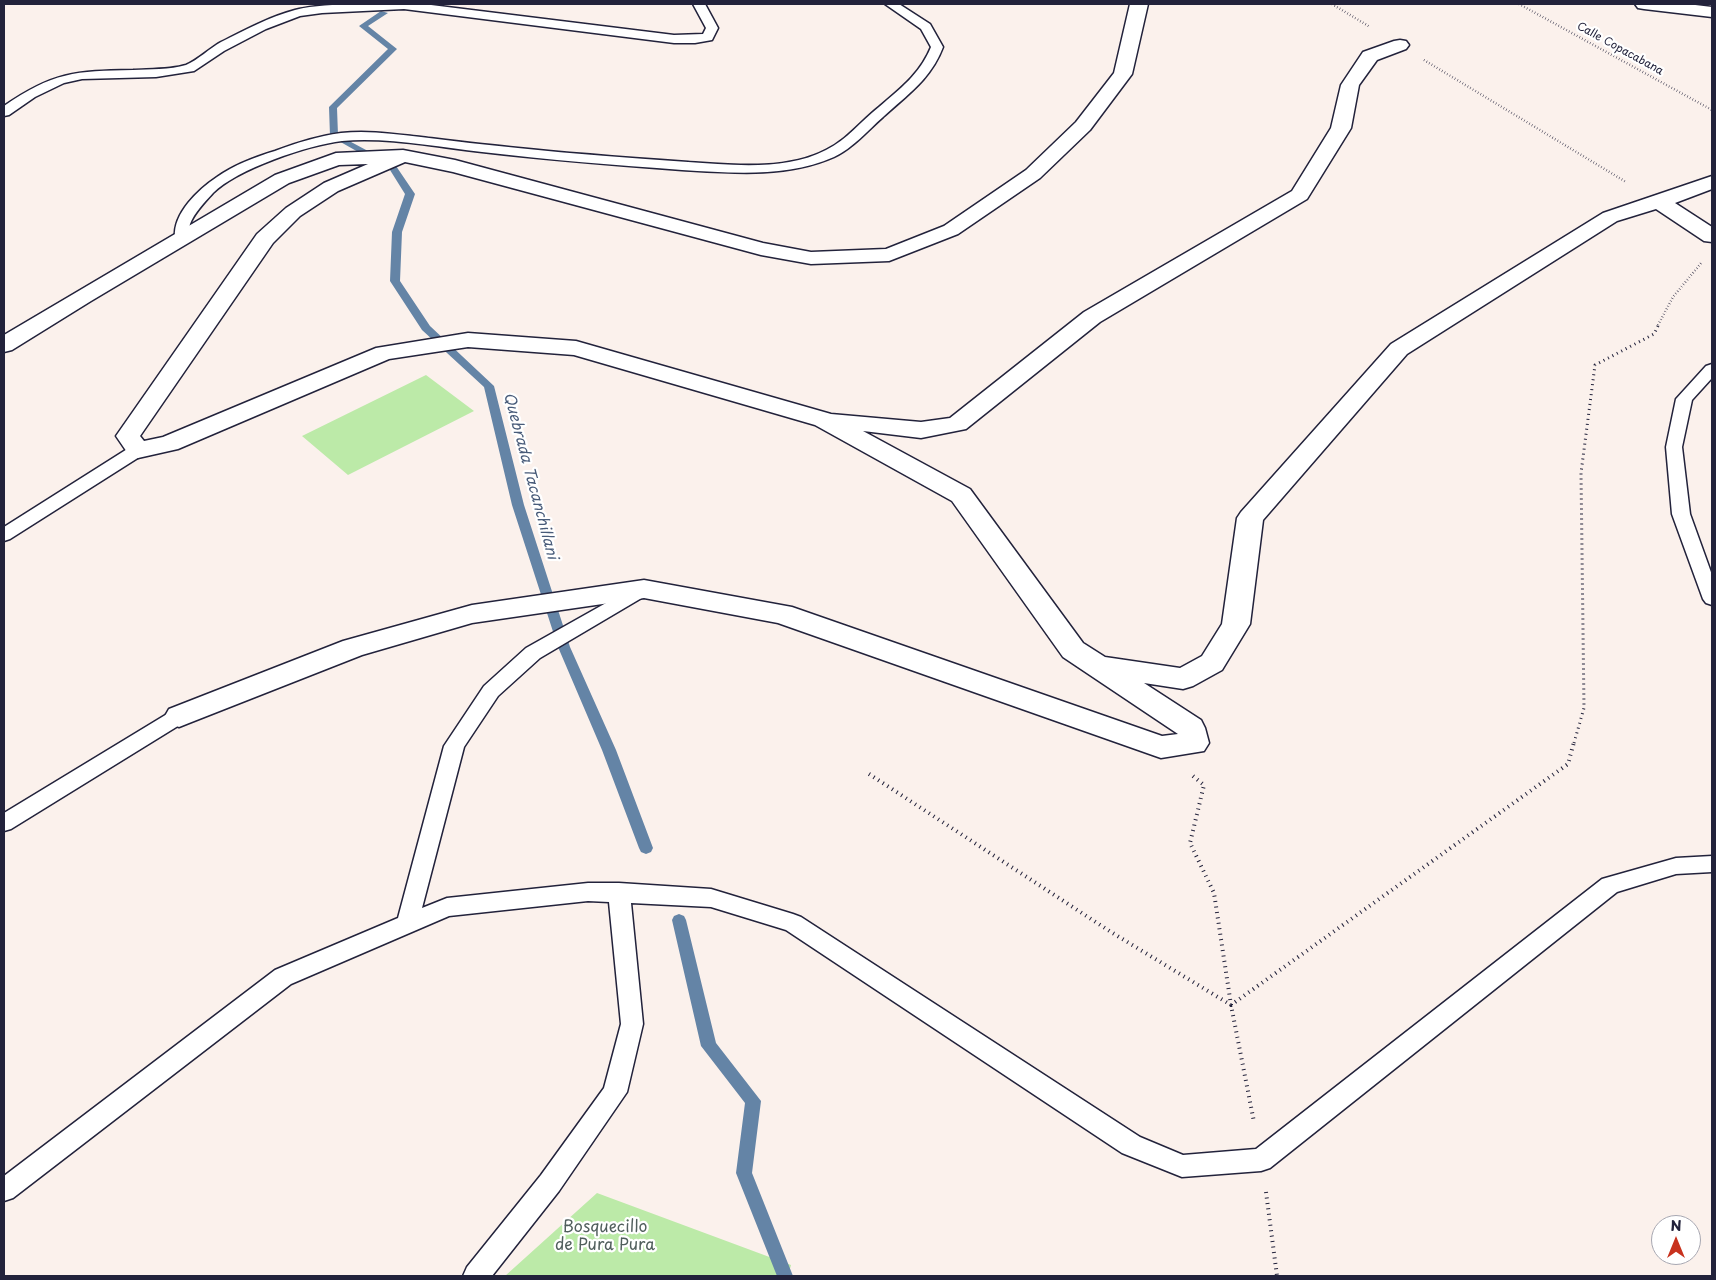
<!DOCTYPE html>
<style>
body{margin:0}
#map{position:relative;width:1716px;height:1280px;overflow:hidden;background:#fbf1ec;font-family:"Playpen Sans",sans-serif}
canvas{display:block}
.frame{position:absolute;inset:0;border:5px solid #22223b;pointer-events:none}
.north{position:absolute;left:1651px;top:1215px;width:50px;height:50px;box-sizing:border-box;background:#fff;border:1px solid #a7a7b1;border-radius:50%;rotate:0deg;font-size:14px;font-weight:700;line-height:20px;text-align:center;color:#22223b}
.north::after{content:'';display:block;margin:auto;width:18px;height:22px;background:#c8321e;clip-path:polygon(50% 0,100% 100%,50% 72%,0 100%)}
</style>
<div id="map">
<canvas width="1716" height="1280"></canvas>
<div class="frame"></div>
<div class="north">N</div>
</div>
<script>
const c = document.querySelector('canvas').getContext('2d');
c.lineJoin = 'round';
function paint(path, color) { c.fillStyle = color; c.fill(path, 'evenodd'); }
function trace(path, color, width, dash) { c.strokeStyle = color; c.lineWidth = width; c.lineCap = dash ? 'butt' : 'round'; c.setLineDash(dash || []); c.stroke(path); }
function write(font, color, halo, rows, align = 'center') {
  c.font = font + ' "Playpen Sans",sans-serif'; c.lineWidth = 4.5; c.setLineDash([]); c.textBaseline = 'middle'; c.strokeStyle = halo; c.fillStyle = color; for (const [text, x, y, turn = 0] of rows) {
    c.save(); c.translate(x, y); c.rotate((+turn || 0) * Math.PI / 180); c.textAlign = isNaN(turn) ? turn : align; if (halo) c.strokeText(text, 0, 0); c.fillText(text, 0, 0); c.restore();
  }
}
const green = new Path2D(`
 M426,375L474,411L348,475L302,436Z
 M597,1193L791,1265L788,1276H505Z`);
const stream = new Path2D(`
 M381,11L388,13L368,26L397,49L337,108L338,135L396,166L415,194L402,232L400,281L430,326L494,386L524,505L570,647L616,750L653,848L651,852L646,854L641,852L639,848L602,750L558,647L512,505L484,387L422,330L390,281L392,232L405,194L390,170L330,136L329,107L388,49L359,26Z
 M679,914L684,916L686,920L716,1043L761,1101L752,1173L793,1276H777L736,1173L745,1103L701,1046L672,920L674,916Z`);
const pathFar2 = new Path2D(`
 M1332,4L1370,27
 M1519,4L1712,110
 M1424,60L1626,182
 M1658,325L1673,297L1702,262`);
const pathFar1 = new Path2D(`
 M1574,743L1584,708L1581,473L1595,365L1654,334L1659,324`);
const path = new Path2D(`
 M869,774L1111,932L1231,1005L1568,764L1574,742
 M1193,776L1204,785L1190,843L1214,893L1231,1005L1254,1122
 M1266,1192L1277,1276`);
const lane = new Path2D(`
 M355,4H423L674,35L703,34L706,28L693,4H705L718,28L712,40L695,43H674L404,9L322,13L300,16L266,29L224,51L194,71L156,77L82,79L64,83L35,97L9,115L4,116V106C53,72 75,71 133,70C149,69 170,70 186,65C198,60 210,48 221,42C245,30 269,17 295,10C314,5 335,5 355,4Z
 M885,4H899L930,24L943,47C931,79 907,95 883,117C867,131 853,148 834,157C787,178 731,173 682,170C615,165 549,160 482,152C436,147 388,137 342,141C308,145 237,169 213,193C205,202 194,213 190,224C188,230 190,235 187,240H177L175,237C173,213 199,189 217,177C234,165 255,157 275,151C296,143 318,136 341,133C368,130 394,134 421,137C454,141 486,145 518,148C575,154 631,158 688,162C732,165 786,171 826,150C847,140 861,121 879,107C900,89 920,74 931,47L921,29Z
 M1712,364V378L1692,400L1682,447L1690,514L1712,575V605L1706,603L1703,599L1672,514L1666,447L1676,399L1706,366Z
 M138,445L144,446L146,450L144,454L10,539L4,541V527L132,446Z
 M644,583L650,585L653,589L650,593L540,658L498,696L464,747L422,908L447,898L588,883H619L711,889L793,914L801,917L1140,1137L1183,1155L1256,1149L1602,879L1676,858L1712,856V872L1676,874L1617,892L1270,1168L1261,1171L1182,1177L1122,1153L786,930L711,907L631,903L643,1024L627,1092L559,1191L492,1276H463L467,1267L541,1175L604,1088L621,1024L609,902L588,901L449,916L291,984L13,1198L4,1201V1176L275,970L398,918L444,746L484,686L526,648L638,585Z
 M179,709L186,711L189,716L186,721L11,829L4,831V813L172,711Z`);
const street = new Path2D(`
 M1130,4H1148L1132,74L1090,130L1040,178L958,234L889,261L811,264L761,255L453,172L405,162L338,191L300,216L273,243L140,436L144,441L163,437L376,348L468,333L576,341L831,414L921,422L950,418L1084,312L1292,191L1331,128L1341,85L1363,52L1394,41L1400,40L1406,41L1409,45L1406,49L1377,60L1359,85L1351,128L1307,199L1100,322L966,429L921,438L863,431L970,489L1083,643L1105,657L1180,668L1202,656L1222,624L1237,518L1241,512L1391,344L1603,213L1712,176V189L1675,203L1712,227V242L1704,241L1656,209L1617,221L1407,354L1263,520L1250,624L1222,670L1193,686L1183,689L1144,683L1201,720L1205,728L1209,743L1204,751L1161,758L778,623L644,598L472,623L362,655L189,723L179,727L169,723L165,716L169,709L343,641L472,605L644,580L792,607L1162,736L1178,734L1063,657L952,501L815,425L574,355L468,347L389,359L178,449L138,458L129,455L116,436L257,234L286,208L324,183L368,164L339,165L289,183L91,301L12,350L4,352V335L275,175L336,153L403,150L455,160L763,243L811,252L886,249L944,226L1026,170L1076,122L1114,73Z
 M1635,4H1687L1712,7V17L1644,9L1638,8Z`);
const farStreetnames = [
 ["Calle Copacabana",1620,49,29]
];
const waterNames = [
 ["Quebrada Tacanchillani",530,476,75]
];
const nearParknames = [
 ["Bosquecillo",605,1228],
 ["de Pura Pura",605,1246]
];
paint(green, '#bceaa8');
paint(stream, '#6484a6');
trace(lane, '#22223b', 3);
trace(street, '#22223b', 3);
trace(pathFar2, '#22223b', 2.5, [0.5, 2.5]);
trace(pathFar1, '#22223b', 3, [1, 4]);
trace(path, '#22223b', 4, [1, 4.5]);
paint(lane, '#fff');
paint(street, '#fff');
write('11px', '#22223b', '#fff', farStreetnames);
write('italic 15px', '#485b79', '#fff', waterNames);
write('16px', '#505e5c', '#fff', nearParknames);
</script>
